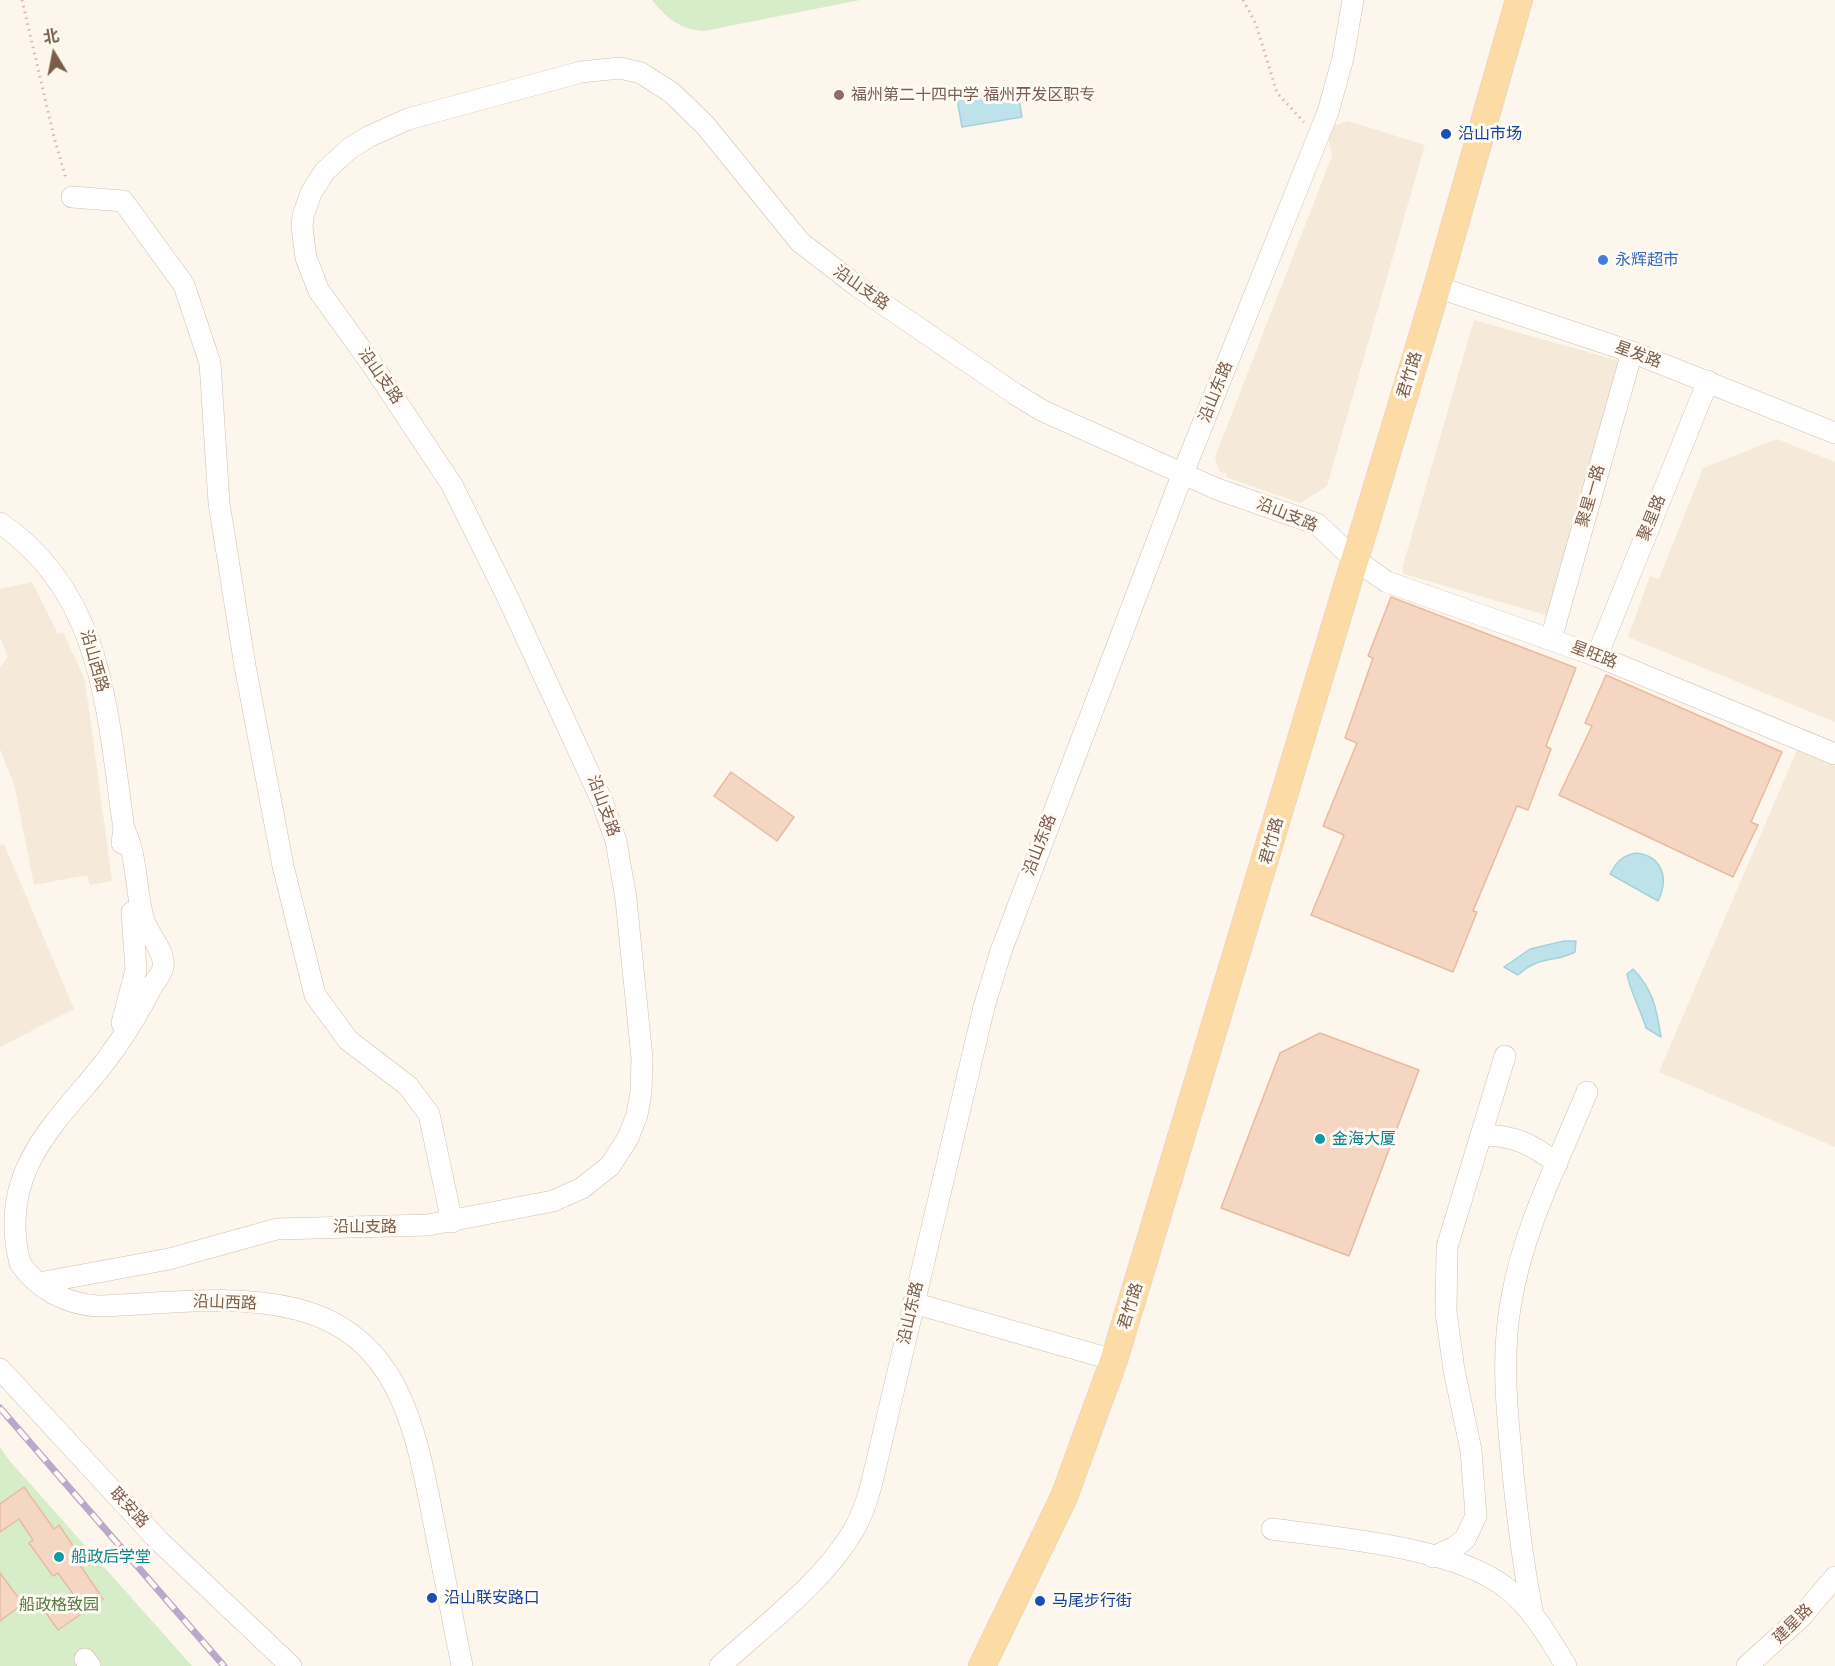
<!DOCTYPE html>
<meta charset="utf-8">
<style>
body{margin:0}
#map{position:relative;width:1835px;height:1666px;overflow:hidden;background:#fdf6ec;font-family:"Noto Sans","Noto Sans SC",sans-serif}
canvas{display:block}
.north{position:absolute;left:24px;top:24px;width:60px;height:60px;-webkit-text-stroke:4px #fffaf3;paint-order:stroke;rotate:350deg;font-size:16px;font-weight:700;line-height:24px;text-align:center;color:#7b5d4c}
.north::after{content:'';display:block;margin:auto;width:21px;height:27px;background:#7b5d4c;clip-path:polygon(50% 0,100% 100%,50% 72%,0 100%)}
</style>
<div id="map">
<canvas width="1835" height="1666"></canvas>
<div class="north">北</div>
</div>
<script>
const c = document.querySelector('canvas').getContext('2d');
c.lineJoin = 'round';
function paint(path, color) { c.fillStyle = color; c.fill(path, 'evenodd'); }
function trace(path, color, width, dash) { c.strokeStyle = color; c.lineWidth = width; c.lineCap = dash ? 'butt' : 'round'; c.setLineDash(dash || []); c.stroke(path); }
function write(font, color, halo, rows, align = 'center') {
  c.font = font + ' "Noto Sans","Noto Sans SC",sans-serif'; c.lineWidth = 6; c.setLineDash([]); c.textBaseline = 'middle'; c.strokeStyle = halo; c.fillStyle = color; for (const [text, x, y, turn = 0] of rows) {
    c.save(); c.translate(x, y); c.rotate((+turn || 0) * Math.PI / 180); c.textAlign = isNaN(turn) ? turn : align; if (halo) c.strokeText(text, 0, 0); c.fillText(text, 0, 0); c.restore();
  }
}
const residential = new Path2D(`
 M1348,121L1425,145L1327,486L1300,503L1226,477L1227,474L1219,471L1215,457L1332,156L1326,128Z
 M1474,320L1623,362L1549,616L1404,574L1402,569Z
 M1777,439L1835,462V722L1628,637L1650,576L1659,579L1703,468Z
 M32,582L58,634L63,632L85,680L112,881L90,885L87,875L34,885L14,784L0,749V668L8,656L0,638V589Z
 M1797,750L1835,766V1147L1659,1072Z
 M4,844L74,1009L0,1047V845Z`);
const green = new Path2D(`
 M652,0H860L704,31C681,30 666,18 652,0Z
 M0,1447L9,1460L192,1666H0Z`);
const water = new Path2D(`
 M1017,89L1022,117L962,127L957,99Z
 M1636,853C1663,856 1669,879 1658,901L1610,874C1617,861 1622,856 1636,853Z
 M1564,941H1576L1575,952C1554,963 1540,955 1518,975L1504,967L1530,949Z
 M1633,969C1653,989 1657,1010 1661,1037L1646,1028C1641,1010 1630,992 1627,974Z`);
const building = new Path2D(`
 M1391,597L1576,668L1546,746L1551,749L1528,810L1517,806L1473,911L1477,912L1453,972L1311,915L1344,835L1323,826L1357,743L1345,738L1373,658L1368,656Z
 M1606,675L1782,752L1751,822L1758,825L1733,877L1559,795L1592,726L1585,723Z
 M731,772L794,817L777,841L714,796Z
 M1320,1033L1419,1070L1349,1256L1221,1208L1280,1053Z
 M24,1487L54,1529L59,1525L80,1556L76,1559L103,1599L58,1630L46,1613L73,1594L58,1573L53,1576L29,1543L33,1540L19,1519L0,1532V1504Z
 M0,1573L23,1604L0,1621Z`);
const path = new Path2D(`
 M22,0L54,137L66,179
 M1243,0L1256,24L1277,93L1304,122`);
const minor = new Path2D(`
 M72,197L123,201L184,285L210,363L219,503L245,666L283,866L315,995L348,1040L408,1086L429,1114L452,1222
 M1437,287L1632,352L1835,433
 M0,523C105,595 107,715 124,829L122,843
 M1551,639L1632,352
 M1597,656L1708,381
 M124,829C138,857 135,891 144,921C149,935 166,953 163,967C162,975 153,983 150,990C133,1024 112,1055 87,1084C41,1137 0,1184 20,1263C37,1289 67,1304 97,1306C163,1304 232,1293 296,1309C401,1335 416,1432 434,1523C443,1571 453,1618 462,1666
 M122,1023L136,970L132,912
 M1481,1135C1513,1135 1533,1144 1557,1164
 M39,1283L169,1259L277,1229L428,1225L553,1201L582,1188L610,1166L628,1138L637,1115L641,1092L642,1058L626,899L616,841L602,801L507,596L452,485L371,363L319,291L306,258L302,227L303,216L311,193L325,171L349,149L368,137L408,119L581,72L620,68L641,73L672,93L705,125L800,242L857,286L1015,394L1043,411L1217,489L1317,524L1353,558L1387,582L1597,656L1835,754
 M913,1303L1114,1360
 M0,1369L159,1541L291,1666
 M1272,1529C1337,1538 1454,1547 1505,1587C1532,1607 1549,1638 1566,1666
 M1433,1557L1455,1547L1465,1539L1476,1516L1471,1450L1454,1370L1446,1312L1447,1247L1505,1056
 M1533,1615C1522,1561 1516,1507 1511,1452C1506,1402 1502,1352 1511,1302C1523,1229 1559,1160 1587,1092
 M85,1659L90,1666
 M720,1666C765,1625 827,1579 856,1526C863,1513 867,1500 871,1486L984,1007L1001,951L1183,473L1328,112L1343,58L1353,0
 M1747,1666L1801,1617L1835,1577`);
const major = new Path2D(`
 M982,1666L1064,1497L1114,1360L1437,287L1519,0`);
const rail = new Path2D(`
 M0,1408L224,1666`);
const markers = [
 [839,95,6,"#8d6e63"],
 [1446,134,6,"#1a4fb4"],
 [1603,260,6,"#3f7fe0"],
 [1320,1139,6,"#0f9aa8"],
 [59,1557,6,"#0f9aa8"],
 [432,1598,6,"#1a4fb4"],
 [1040,1601,6,"#1a4fb4"]
];
const educationNames = [
 ["福州第二十四中学 福州开发区职专",851,95]
];
const transitNames = [
 ["沿山市场",1458,134],
 ["沿山联安路口",444,1598],
 ["马尾步行街",1052,1601]
];
const shopNames = [
 ["永辉超市",1615,260]
];
const streetNames = [
 ["沿山支路",861,288,35],
 ["星发路",1638,355,20],
 ["君竹路",1410,375,-73],
 ["沿山支路",380,376,55],
 ["沿山东路",1216,392,-68],
 ["聚星一路",1591,496,-74],
 ["沿山支路",1287,515,22],
 ["聚星路",1652,518,-68],
 ["星旺路",1594,655,21],
 ["沿山西路",94,661,74],
 ["沿山支路",603,806,70],
 ["君竹路",1272,841,-74],
 ["沿山东路",1040,845,-69],
 ["沿山支路",365,1227],
 ["沿山西路",225,1303,2],
 ["君竹路",1131,1306,-73],
 ["沿山东路",911,1313,-77],
 ["联安路",129,1508,47],
 ["建星路",1793,1624,-45]
];
const cultureNames = [
 ["金海大厦",1332,1139],
 ["船政后学堂",71,1557]
];
const parkNames = [
 ["船政格致园",59,1605]
];
paint(residential, '#f5e9da');
paint(green, '#d7ecc8');
paint(water, '#bee2e9');
trace(water, '#a4d2db', 1.5);
paint(building, '#f4d6c2');
trace(building, '#e7bca2', 1.5);
trace(minor, '#d1bfb0', 22);
trace(major, '#dad2cd', 28);
trace(path, '#dab9a4', 3, [1.5, 4.5]);
trace(minor, '#fff', 21);
trace(major, '#fcdba4', 27);
trace(rail, '#baa7c9', 7);
trace(rail, '#fffaf3', 4.5, [14]);
for (const [x, y, r, color] of markers) { const dot = new Path2D(); dot.arc(x, y, r, 0, 2 * Math.PI); c.fillStyle = color; c.fill(dot); trace(dot, '#fffaf3', 2); }
write('16px', '#785e54', '#fffaf3', educationNames, 'left');
write('16px', '#164399', '#fffaf3', transitNames, 'left');
write('16px', '#366cbe', '#fffaf3', shopNames, 'left');
write('16px', '#7b5d4c', '#fffaf3', streetNames);
write('16px', '#0d838f', '#fffaf3', cultureNames, 'left');
write('16px', '#527a41', '#fffaf3', parkNames);
</script>
